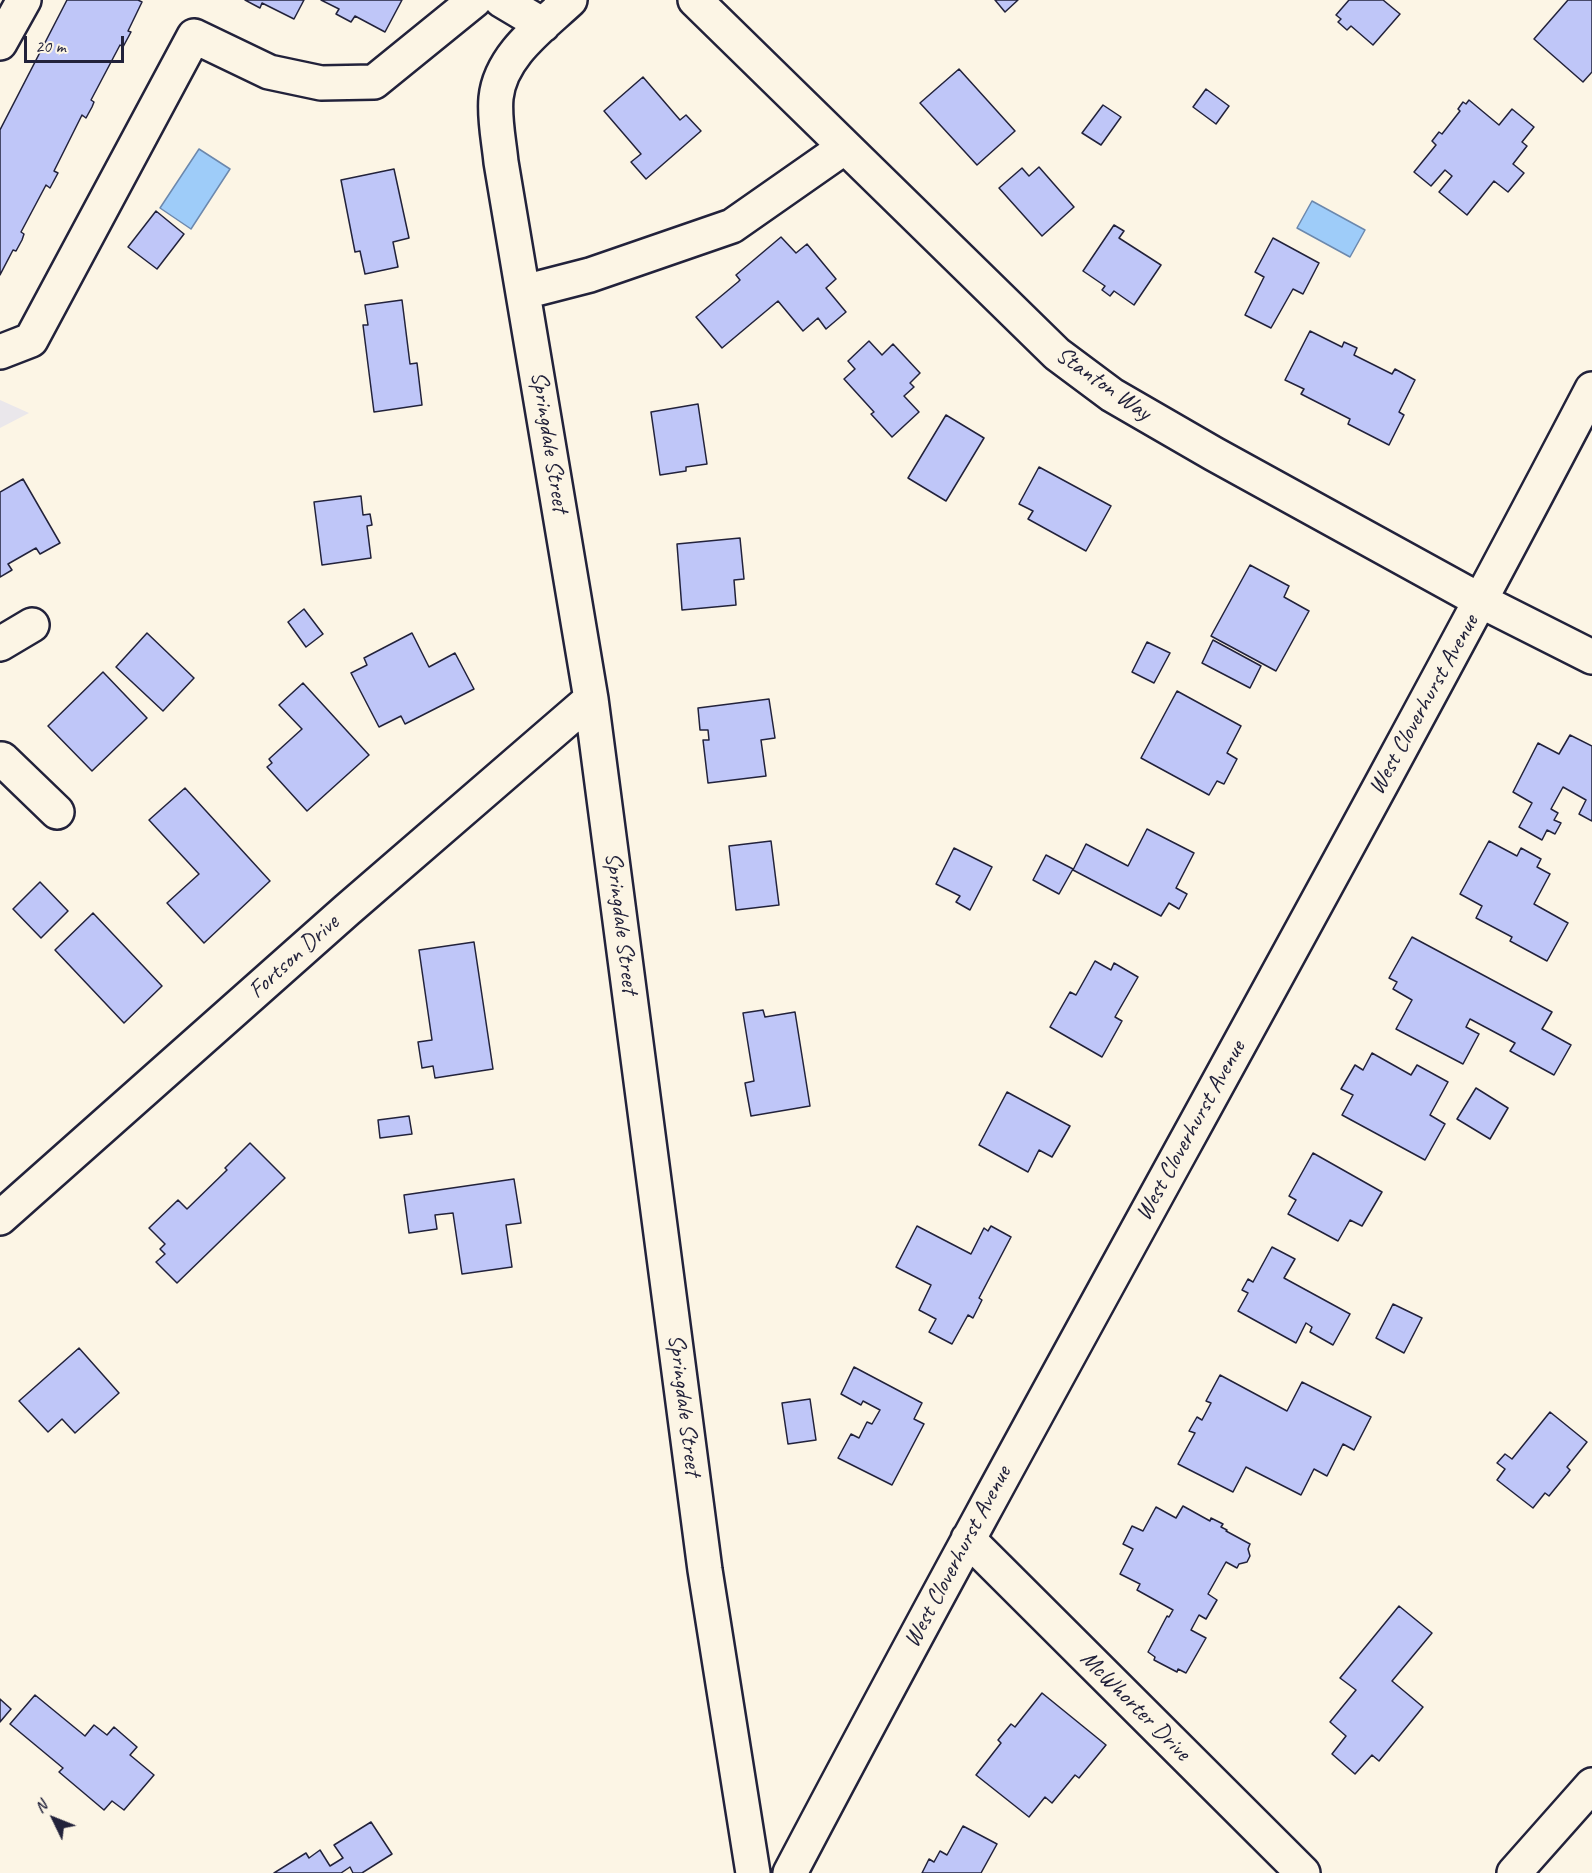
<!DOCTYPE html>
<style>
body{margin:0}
#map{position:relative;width:1592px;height:1873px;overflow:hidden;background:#fcf5e5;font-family:Caveat,sans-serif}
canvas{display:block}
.north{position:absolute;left:24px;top:1789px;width:60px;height:60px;-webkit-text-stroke:4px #fcf5e5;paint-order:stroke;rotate:313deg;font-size:16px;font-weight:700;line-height:24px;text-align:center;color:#22223b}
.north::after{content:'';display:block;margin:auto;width:21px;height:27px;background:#22223b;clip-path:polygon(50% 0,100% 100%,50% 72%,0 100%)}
.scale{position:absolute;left:24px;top:36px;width:100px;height:27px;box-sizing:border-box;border:3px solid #22223b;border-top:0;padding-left:8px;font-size:18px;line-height:21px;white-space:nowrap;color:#22223b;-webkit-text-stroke:4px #fcf5e5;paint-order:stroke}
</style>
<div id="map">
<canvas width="1592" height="1873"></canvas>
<div class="north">N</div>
<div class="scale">20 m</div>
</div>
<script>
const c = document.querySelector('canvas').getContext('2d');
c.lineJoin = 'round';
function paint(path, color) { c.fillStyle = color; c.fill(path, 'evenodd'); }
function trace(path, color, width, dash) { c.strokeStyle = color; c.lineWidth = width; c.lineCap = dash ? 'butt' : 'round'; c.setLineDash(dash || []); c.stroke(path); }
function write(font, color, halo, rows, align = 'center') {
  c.font = font + ' Caveat,sans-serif'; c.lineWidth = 5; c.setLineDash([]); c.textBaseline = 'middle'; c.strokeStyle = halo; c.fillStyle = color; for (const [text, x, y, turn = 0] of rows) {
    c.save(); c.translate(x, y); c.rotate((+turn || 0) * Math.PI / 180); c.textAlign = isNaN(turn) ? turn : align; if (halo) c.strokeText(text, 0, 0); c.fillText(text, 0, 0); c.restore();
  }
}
const built = new Path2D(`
 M0,400L29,413L0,428Z`);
const water = new Path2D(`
 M199,149L230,169L191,229L160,208Z
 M1312,201L1365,230L1350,257L1297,228Z`);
const building = new Path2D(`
 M67,0H138L142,2L128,31L131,32L123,47L120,45L91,100L94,102L92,107L86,118L82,115L54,171L58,173L50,188L46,185L21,232L24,234L22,240L16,251L13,250L0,275V130Z
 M245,0H304L294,19L262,3L260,8Z
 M321,0H402L385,32L355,16L351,22L336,14L339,9Z
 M995,0H1018L1005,12Z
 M1349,0H1383L1400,14L1373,45L1351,26L1347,30L1338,22L1341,19L1336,15Z
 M1568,0H1592V72L1583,82L1534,39Z
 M959,69L1015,131L977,165L920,103Z
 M643,77L680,120L686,115L701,131L646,179L631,162L641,154L604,111Z
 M1206,89L1229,106L1216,124L1193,107Z
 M1469,100L1499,125L1512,109L1534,127L1522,142L1527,146L1513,164L1524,173L1508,192L1494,181L1467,215L1439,192L1452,176L1445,170L1431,186L1414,172L1436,145L1432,141L1439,132L1442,134L1460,111L1458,109L1463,102L1466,104Z
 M1103,105L1121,117L1101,145L1082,133Z
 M1039,167L1074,207L1042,236L999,188L1022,168L1029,176Z
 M394,169L409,238L393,242L398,267L365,274L360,251L355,252L341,180Z
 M156,211L184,234L157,269L128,247Z
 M1114,225L1124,231L1119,238L1161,265L1134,305L1114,291L1110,296L1102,290L1105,286L1083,271Z
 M781,237L796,253L807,244L836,279L826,288L846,312L826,329L818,318L803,331L778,301L722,348L696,317L738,282L740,280L736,275Z
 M1273,238L1319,263L1303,294L1293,289L1271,328L1245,315L1264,277L1255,272Z
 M402,300L410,364L417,363L422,405L374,412L363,325H368L365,305Z
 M1310,331L1342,347L1344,342L1357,348L1354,355L1392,374L1395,369L1415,380L1399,412L1404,415L1389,445L1348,424L1350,419L1301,394L1304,389L1285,380Z
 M869,341L882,355L893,344L920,373L910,383L914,387L904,396L919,412L892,437L871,414L874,412L844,379L855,369L848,361Z
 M698,404L707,464L686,467V471L660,475L651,412Z
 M946,415L984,438L946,501L908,478Z
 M1039,467L1111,506L1086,551L1028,519L1033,511L1019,504Z
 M23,479L60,543L40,554L36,548L8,564L12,570L0,577V492Z
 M361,496L363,515L370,514L372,525L367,526L371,558L322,565L314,502Z
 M740,538L744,579L734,580L736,605L682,610L677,544Z
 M1250,565L1289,586L1284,597L1309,611L1276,671L1211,636Z
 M304,609L323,634L306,647L288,622Z
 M147,633L194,678L163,711L116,667Z
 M412,633L429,667L455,653L474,689L405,724L401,716L379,727L351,673L367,665L364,658Z
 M1213,640L1261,666L1250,688L1202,663Z
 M1147,642L1170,653L1154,683L1132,672Z
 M103,672L147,718L92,771L48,726Z
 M303,683L369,755L307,811L267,767L272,763L269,759L302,729L279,705Z
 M1177,691L1241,726L1227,753L1237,759L1224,784L1217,781L1209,795L1141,758Z
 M769,699L775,738L761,740L766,776L708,783L703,740H709L708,730H700L698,708Z
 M1570,735L1592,746V821L1579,814L1586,800L1563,787L1551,809L1558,813L1554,820L1561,823L1555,834L1547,830L1542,840L1519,827L1532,803L1513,792L1538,743L1559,754Z
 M185,788L270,881L204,943L167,903L199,874L149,820Z
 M1147,829L1194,853L1176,888L1187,894L1179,909L1169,903L1161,916L1073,870L1086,844L1128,866Z
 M771,841L779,905L736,910L729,846Z
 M1489,841L1517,856L1521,848L1541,859L1537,867L1550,874L1534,904L1568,923L1547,961L1510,941L1512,937L1476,918L1482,906L1460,894Z
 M954,848L992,867L970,910L956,902L960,896L936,884Z
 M1046,855L1073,869L1059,894L1033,880Z
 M40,882L68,911L41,938L13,909Z
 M93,913L162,986L124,1023L55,950Z
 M1412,937L1552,1012L1542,1029L1571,1045L1554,1075L1510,1051L1515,1043L1470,1019L1466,1027L1479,1034L1463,1064L1396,1029L1412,1000L1393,989L1397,982L1389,978Z
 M474,942L493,1069L435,1078L433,1066L422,1068L418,1042L432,1040L419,950Z
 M1095,961L1111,970L1114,963L1138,977L1115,1017L1122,1021L1102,1057L1050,1027L1070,992L1076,995Z
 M763,1010L765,1017L795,1012L810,1106L751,1116L745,1083L754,1081L743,1013Z
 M1372,1053L1411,1075L1417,1065L1448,1082L1430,1115L1445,1124L1425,1160L1342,1115L1353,1095L1341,1089L1355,1065L1363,1070Z
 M1476,1088L1508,1108L1490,1139L1457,1119Z
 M1007,1092L1070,1126L1052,1157L1039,1150L1028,1172L979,1145Z
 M409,1116L412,1134L380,1138L378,1120Z
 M250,1143L285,1178L177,1283L156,1262L165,1254L160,1249L165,1244L149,1228L178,1200L187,1209L227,1170L225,1168Z
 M1313,1153L1382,1192L1362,1226L1350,1220L1338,1241L1288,1214L1296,1200L1289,1196Z
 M514,1179L521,1223L506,1225L512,1267L462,1274L453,1213L435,1215L437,1229L409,1233L404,1195Z
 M917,1226L971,1254L984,1228L988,1231L991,1226L1011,1237L979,1298L982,1300L973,1318L968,1315L952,1344L929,1332L936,1319L919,1310L931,1285L896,1267Z
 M1272,1247L1295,1259L1284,1278L1350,1314L1333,1345L1310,1332L1312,1327L1306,1323L1296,1343L1238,1311L1248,1293L1242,1290L1248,1279L1253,1282Z
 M1393,1304L1422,1318L1404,1353L1376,1338Z
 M79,1348L119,1393L75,1433L62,1419L48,1432L19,1401Z
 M854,1367L922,1403L914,1419L924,1424L892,1485L838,1458L851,1434L859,1438L867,1422L872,1424L880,1410L863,1401L861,1405L841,1394Z
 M1220,1375L1287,1411L1302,1382L1371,1417L1354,1450L1343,1444L1327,1476L1314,1469L1301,1495L1246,1467L1233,1492L1178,1464L1195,1433L1189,1431L1197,1417L1202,1420L1211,1403L1206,1401Z
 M810,1399L816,1440L788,1444L782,1403Z
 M1550,1412L1587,1442L1567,1467L1570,1470L1567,1474L1549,1496L1545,1493L1533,1508L1497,1480L1505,1469L1497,1463L1505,1454L1512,1459Z
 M1183,1506L1210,1521L1211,1518L1223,1524L1221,1527L1227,1530L1226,1531L1250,1544L1248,1549L1250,1556L1247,1562L1239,1564L1237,1568L1226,1562L1208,1594L1217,1600L1206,1619L1199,1615L1191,1630L1206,1638L1186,1673L1178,1669L1177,1672L1154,1660L1155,1657L1148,1652L1167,1616L1169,1617L1173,1610L1137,1590L1140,1584L1120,1574L1133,1549L1123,1544L1132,1526L1143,1531L1156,1507L1176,1518Z
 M1399,1606L1432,1633L1392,1681L1423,1707L1379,1761L1372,1755L1355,1774L1332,1754L1346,1736L1330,1722L1356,1690L1340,1678Z
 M1042,1693L1106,1745L1079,1778L1075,1775L1052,1803L1045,1797L1029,1817L976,1775L1001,1743L998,1740L1011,1724L1015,1727Z
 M35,1695L85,1736L94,1725L107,1735L114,1727L137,1747L130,1755L154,1775L124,1810L112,1801L104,1810L59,1772L63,1768L10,1724Z
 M0,1699L11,1709L0,1722Z
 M371,1822L392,1854L362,1873H353L350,1867L341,1873H274L306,1853L309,1858L320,1850L330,1866L343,1858L334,1845Z
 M963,1826L997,1844L981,1873H922L929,1859L934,1862L940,1851L947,1855Z`);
const minor = new Path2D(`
 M501,0L543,25
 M570,0C541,27 500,56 496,98C494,119 499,141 501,162L591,699L705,1570L753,1873
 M695,0L1057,354L1112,395L1214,454L1481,601L1592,657
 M0,43L24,0
 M524,292L590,275L732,226L845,147
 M0,352L31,340L194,36L269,72L321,83L374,82L475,0
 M0,644L32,625
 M0,760L2,759L57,812
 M0,1218L347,910L591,699
 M968,1539L1303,1873
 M790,1873C1052,1375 1332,887 1592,389
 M1514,1873L1592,1785`);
const streetNames = [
 ["Stanton Way",1103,384,35],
 ["Springdale Street",549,442,81],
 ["West Cloverhurst Avenue",1424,705,-61],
 ["Springdale Street",621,923,83],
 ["Fortson Drive",294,957,-42],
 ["West Cloverhurst Avenue",1191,1131,-61],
 ["Springdale Street",684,1405,83],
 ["West Cloverhurst Avenue",958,1557,-62],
 ["McWhorter Drive",1135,1706,45]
];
paint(built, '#eae7eb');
paint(water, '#9eccf9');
trace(water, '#6c88ad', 1.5);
paint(building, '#bfc6f8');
trace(building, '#22223b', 1.5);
trace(minor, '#22223b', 38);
trace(minor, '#fcf5e5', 33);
write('24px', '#22223b', '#fcf5e5', streetNames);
</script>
